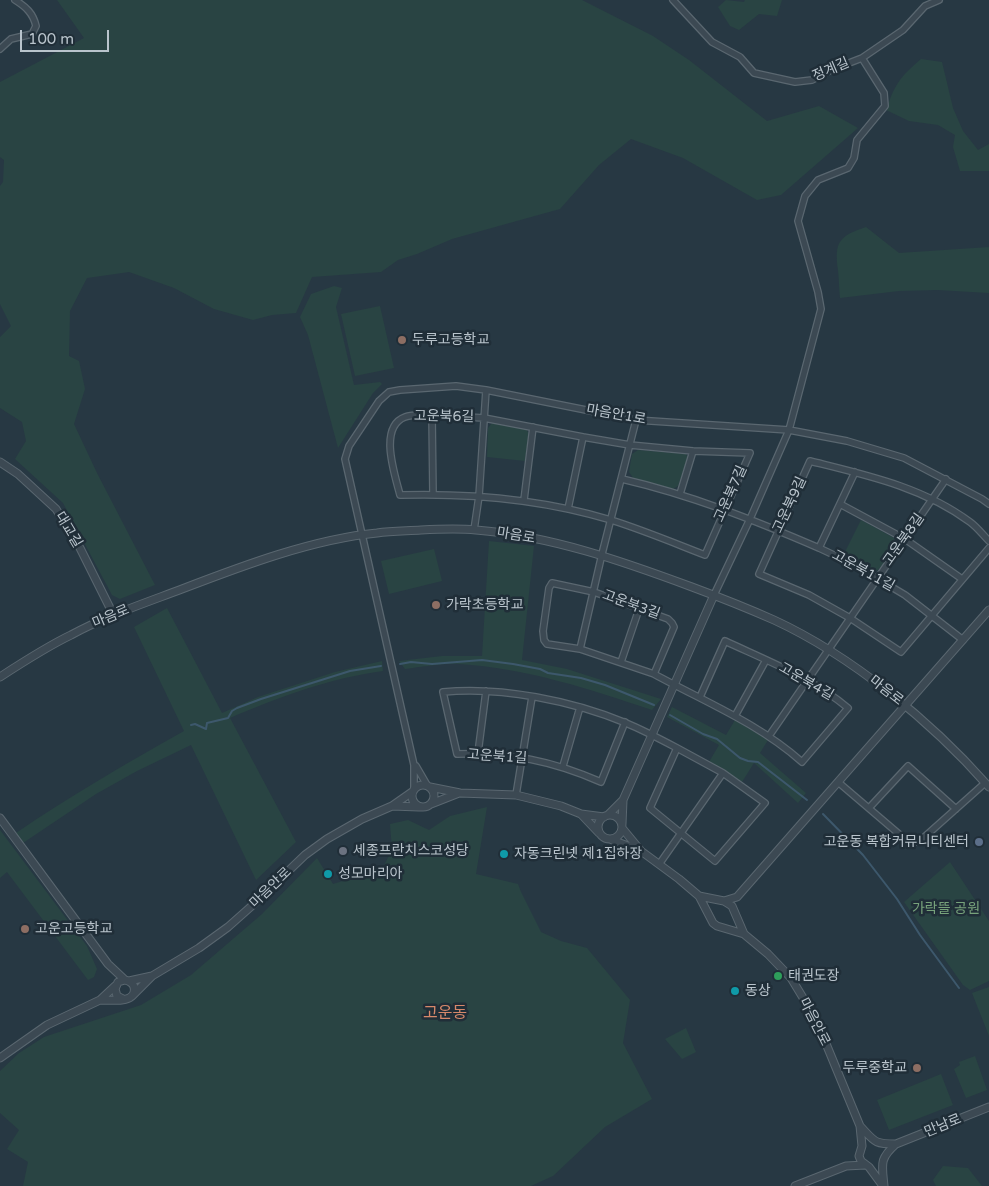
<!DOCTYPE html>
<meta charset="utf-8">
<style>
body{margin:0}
#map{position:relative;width:989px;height:1186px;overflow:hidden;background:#273843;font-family:"Varela Round",sans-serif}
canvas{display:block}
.scale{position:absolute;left:20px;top:30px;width:89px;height:22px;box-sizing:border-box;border:2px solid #b9c4cc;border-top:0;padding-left:6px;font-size:15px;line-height:18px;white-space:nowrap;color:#b9c4cc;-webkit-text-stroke:4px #202e38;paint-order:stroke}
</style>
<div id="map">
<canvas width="989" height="1186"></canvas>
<div class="scale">100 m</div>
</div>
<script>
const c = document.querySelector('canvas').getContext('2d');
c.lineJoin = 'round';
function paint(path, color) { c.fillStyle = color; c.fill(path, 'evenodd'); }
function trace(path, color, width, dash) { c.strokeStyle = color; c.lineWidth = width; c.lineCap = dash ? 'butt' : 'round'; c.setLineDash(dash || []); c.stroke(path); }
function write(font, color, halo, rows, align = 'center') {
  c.font = font + ' "Varela Round","Noto Sans KR",sans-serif'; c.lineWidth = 5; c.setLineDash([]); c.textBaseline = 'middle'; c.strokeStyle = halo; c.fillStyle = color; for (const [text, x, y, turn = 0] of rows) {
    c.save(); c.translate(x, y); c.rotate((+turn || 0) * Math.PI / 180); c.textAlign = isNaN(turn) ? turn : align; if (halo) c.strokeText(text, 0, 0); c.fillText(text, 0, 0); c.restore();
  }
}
const green = new Path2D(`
 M57,0H582L653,36L689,60L767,121L819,106L858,128L781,195L757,200L683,158L631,139L599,165L560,209L452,239L417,254L398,260L381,272L312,277L296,313L272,315L253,320L214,309L174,288L129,272L87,278L70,311L69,356L79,361L85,389L74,424L97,473L155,585L120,599L112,595L63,503L15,459L26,441L22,422L0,408V337L11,326L0,304V186L3,182L4,160L0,157V82L84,38Z
 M726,0L744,2L745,0H782L777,16L759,14L739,30L730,26L718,7Z
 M921,59L942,62L953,108L963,131L978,150L989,144V171H960L953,147L955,135L938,125L909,121L886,110C895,84 900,77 921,59Z
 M866,227L899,253L989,247V293L938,290L899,291L840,298C839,289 839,279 838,270C834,242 839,236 866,227Z
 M334,286L342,288L336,307L354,385L380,382L382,384L373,393L338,448L308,335L300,317L311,294Z
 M380,306L394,368L355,376L341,314Z
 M492,423L526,429L529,434L525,461L487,457L488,428Z
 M638,450L686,454L688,458L678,486L673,489L634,479L629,472L632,454Z
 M861,520L894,538L898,545L880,568L874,573L844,554Z
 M489,541L534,546L522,660L567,669L661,699L652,710C589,689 526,668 459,664C442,663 423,667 405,669L399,661L442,656H482Z
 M434,549L442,581L389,594L381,561Z
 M167,608L222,713L258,697L335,672L382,661L383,671C330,678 279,697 230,718L296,842L256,880L191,745L137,771L96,794L23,843L16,833C70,796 127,763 184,731L134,627Z
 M672,707L726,735L735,720L768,740L760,753L806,793L798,803L754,763L742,782L709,762L719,745L667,717Z
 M487,807L476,874L518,884L521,892L541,932L561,941L587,948L630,1000L623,1043L652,1099L605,1127L553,1176L531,1186H23L28,1162L7,1149L19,1130L0,1113V1071L19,1053L44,1037L141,1005L191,975L262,914L317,858L333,884L382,869L392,850L390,824L408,820L429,830L450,816Z
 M0,830L87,946L97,969L94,977L88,980L7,872L0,878Z
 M950,862L989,921V981L970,990L963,985L904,902Z
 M989,987V1036L972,993Z
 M686,1028L696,1052L682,1059L665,1039Z
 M975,1056L987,1090L966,1098L954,1069L960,1065L959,1062Z
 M941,1074L953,1105L889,1130L877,1100Z
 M943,1166L968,1168L982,1186H936L933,1180Z`);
const stream = new Path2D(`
 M400,664L411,662L432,664L482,660L513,664L540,669L548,673L581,678L605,685L654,705
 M670,715L703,734L717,739L740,758L748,761L758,762L807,800
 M191,725L195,724L206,729L207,723L228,718L232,711L237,708L261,699L350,671L381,666
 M823,814L863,855L897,899L920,935L959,988`);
const minor = new Path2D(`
 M673,0L712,42L740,57L754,73L795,82L812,80L831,70L862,58L903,30L925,6L939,0
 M0,49L11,39L32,34L36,26C33,13 26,7 15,0
 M432,415L484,418L583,437L630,445L693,451L750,453L705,555C674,543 643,530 611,520C542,499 472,493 400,495C395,475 378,427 405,417C412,414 424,415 432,415Z
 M432,415L433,494
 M855,472L819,548L853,564L905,595L963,640
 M622,479C691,495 754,520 819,548
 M680,494L693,451
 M524,500L533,427
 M840,504L905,539L962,579
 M568,509L583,437
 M474,530L479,496L486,390
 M989,541C983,535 977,527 970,522C923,487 866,475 810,461L759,574L809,595L850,618L901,652L989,548
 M552,583L594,592L668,619L672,623L674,627L654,674L580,649L547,644L544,640L543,631L549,588Z
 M714,595L750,519L789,430L821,309L818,292L798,221L805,196L818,180L848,168L854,158L857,140L885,106L884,93L862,58
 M580,649L602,554L636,420
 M621,662L639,609
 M654,674C705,702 758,723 802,762L848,708C812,678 768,661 725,641L700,697
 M735,716L766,660
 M625,722L601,782C553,761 509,752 457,754L443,692C500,686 573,701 626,723C643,730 660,739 677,748
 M769,736L946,479
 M677,748L723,773L765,803L715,861L650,808Z
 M478,753L486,691
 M416,766L427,785
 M563,766L580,707
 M838,782L906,840L913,843L921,840L985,783
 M414,788V765L345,459L349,446L379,401L389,392L400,390L456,386L486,390L636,420L789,430L847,441L904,458L982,499L989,504
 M516,795L532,697
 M869,808L908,766L956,809
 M660,863L723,773`);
const tertiary = new Path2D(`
 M0,462L18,474L56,509L80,548L114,616
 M0,677C23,662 46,647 71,635C106,616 145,603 182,589C242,566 313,539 377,533C391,531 406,531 421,530C439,529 457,528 476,530C551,536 622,561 692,587C719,597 747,608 774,620C852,656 932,722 989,787
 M412 796a11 11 0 1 1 22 0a11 11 0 1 1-22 0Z
 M430,787L460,793L516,795L561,806L581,814L604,817
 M431,804L459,793
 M392,806L419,807
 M581,814L599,833
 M598 827a12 12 0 1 1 24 0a12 12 0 1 1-24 0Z
 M608,815L623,800
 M0,818L108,964L125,980
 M622,824L623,800L714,595
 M622,828L641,851
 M612,840L641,851L679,879L699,896L713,923L717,926L744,934
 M699,896L724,901L732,906L744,934L768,954L791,978L808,1006L822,1034L860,1126L862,1146L859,1156L861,1161L869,1167L883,1186
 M724,901L737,897L989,610
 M129,981L152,976
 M132,996L152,976L199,948L228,927L255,903L305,855L327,839L362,819L392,806L412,792
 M100,1000C110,1000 138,1004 134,987C133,983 130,981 125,980L118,982L115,989L117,996L123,999
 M0,1058L47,1025L100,1000L115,986
 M860,1126C875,1142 874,1144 896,1144
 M795,1186L846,1166L865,1165
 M884,1186C882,1164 879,1159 896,1144L989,1107`);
const markers = [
 [402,340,5,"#8d6e63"],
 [436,605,5,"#8d6e63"],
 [979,842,5,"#5c6f8a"],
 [343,851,5,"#6b7280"],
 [504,854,5,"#0f9aa8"],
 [328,874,5,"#0f9aa8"],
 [25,929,5,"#8d6e63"],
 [778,976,5,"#2e9e5b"],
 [735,991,5,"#0f9aa8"],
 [917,1068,5,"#8d6e63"]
];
const streetNames = [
 ["정계길",831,70,-23],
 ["마음안1로",616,415,10],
 ["고운북6길",444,417,1],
 ["고운북7길",731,494,-66],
 ["고운북9길",790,505,-65],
 ["대교길",68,530,59],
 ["마음로",516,536,9],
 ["고운북8길",904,540,-55],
 ["고운북11길",863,571,29],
 ["고운북3길",631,605,20],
 ["마음로",111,617,-23],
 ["고운북4길",806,682,30],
 ["마음로",886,691,38],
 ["고운북1길",497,757,4],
 ["마음안로",271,888,-44],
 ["마음안로",814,1022,63],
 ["만남로",943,1126,-22]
];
const poiNames = [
 ["두루고등학교",412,340],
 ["가락초등학교",446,605],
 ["고운동 복합커뮤니티센터",969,842,"right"],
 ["세종프란치스코성당",353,851],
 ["자동크린넷 제1집하장",514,854],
 ["성모마리아",338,874],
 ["고운고등학교",35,929],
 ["태권도장",788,976],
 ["동상",745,991],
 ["두루중학교",907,1068,"right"]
];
const parkNames = [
 ["가락뜰 공원",946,909]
];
const quarterNames = [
 ["고운동",445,1014]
];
paint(green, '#294443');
trace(stream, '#3d586c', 2);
trace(minor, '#5a6770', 8);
trace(tertiary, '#5a6770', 9);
trace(minor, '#3c4953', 5.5);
trace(tertiary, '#3c4953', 7);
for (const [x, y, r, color] of markers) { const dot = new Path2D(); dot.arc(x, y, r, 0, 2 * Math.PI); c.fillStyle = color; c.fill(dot); trace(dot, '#202e38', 2); }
write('14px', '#b9c4cc', '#202e38', streetNames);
write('14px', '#b9c4cc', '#202e38', poiNames, 'left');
write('14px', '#77a27b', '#202e38', parkNames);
write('16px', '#d6886a', '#202e38', quarterNames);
</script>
